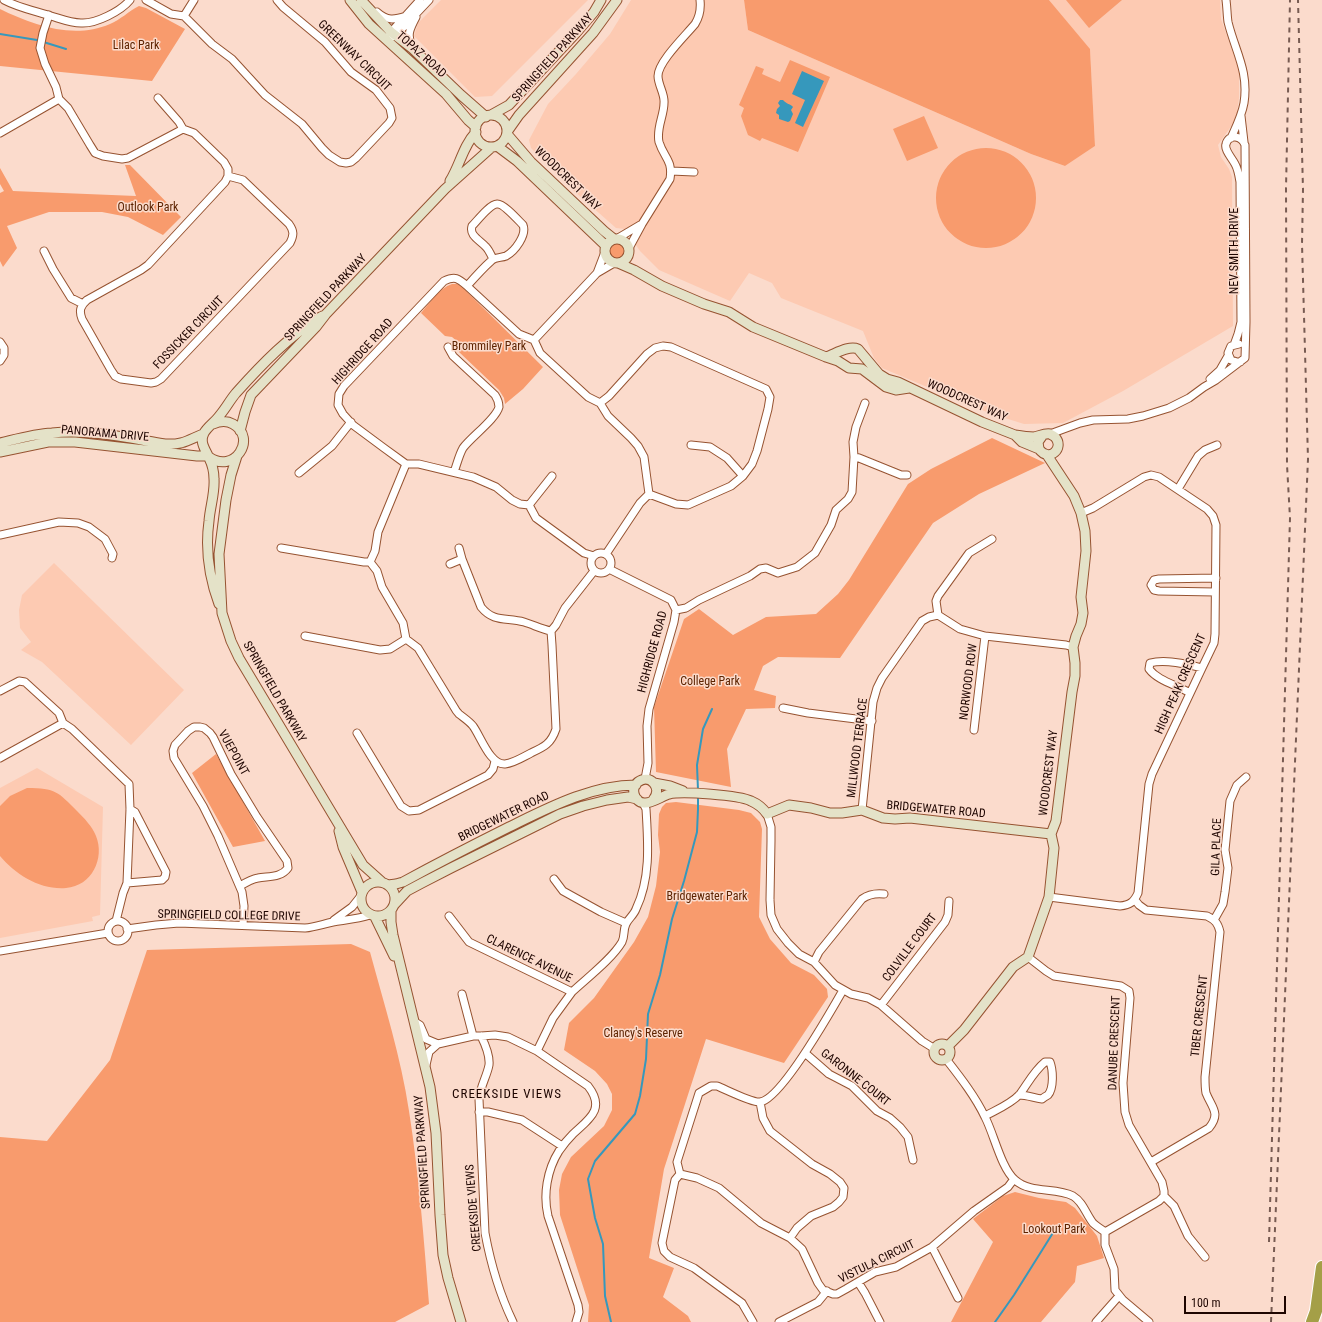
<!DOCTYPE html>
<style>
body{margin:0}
#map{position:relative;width:1322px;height:1322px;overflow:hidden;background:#fbdbcc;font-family:"Roboto Condensed",sans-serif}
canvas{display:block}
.scale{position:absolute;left:1184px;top:1296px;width:102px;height:18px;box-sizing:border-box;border:2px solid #1e0500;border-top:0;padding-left:5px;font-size:12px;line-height:14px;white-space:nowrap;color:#1e0500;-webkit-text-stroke:3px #fbdbcc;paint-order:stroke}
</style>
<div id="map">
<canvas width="1322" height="1322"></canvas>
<div class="scale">100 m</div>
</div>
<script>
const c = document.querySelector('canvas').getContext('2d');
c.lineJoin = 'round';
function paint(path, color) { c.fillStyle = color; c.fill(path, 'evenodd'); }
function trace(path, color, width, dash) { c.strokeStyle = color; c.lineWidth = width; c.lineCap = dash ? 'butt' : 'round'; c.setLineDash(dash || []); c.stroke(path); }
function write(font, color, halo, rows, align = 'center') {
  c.font = font + ' "Roboto Condensed",sans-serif'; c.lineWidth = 3; c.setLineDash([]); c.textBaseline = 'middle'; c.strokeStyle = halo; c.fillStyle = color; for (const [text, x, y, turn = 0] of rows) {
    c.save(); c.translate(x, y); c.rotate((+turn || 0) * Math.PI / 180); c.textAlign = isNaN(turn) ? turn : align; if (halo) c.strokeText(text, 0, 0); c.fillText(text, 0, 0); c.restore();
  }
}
const built = new Path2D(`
 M441,0H588L492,96L475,97L414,36L418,23Z
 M631,0H744L748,30L1031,154L1065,166L1095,146L1090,50L1049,0H1220L1221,19L1239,70V98L1237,113L1232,125L1218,145L1221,157L1229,169L1232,177L1233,326L1123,391L1063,423L1024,424L989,413L882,368L874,358L863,331L781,298L772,283L749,273L730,301L659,270L640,251L625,229L616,228L574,191L531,148L529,140L548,104L576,74L610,34Z
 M54,563L184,690L131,745L42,662L21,650L31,642L20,628L19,610L22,595Z
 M37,768L103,807L100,915L92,917L93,921L0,938V788Z`);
const green = new Path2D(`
 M744,0H1049L1090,49L1095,146L1065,166L1031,154L748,30Z
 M1066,0H1122L1089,28Z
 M139,6L146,8L185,29L152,81L0,66V9C33,25 73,40 110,24C120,20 129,11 139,6Z
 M790,60L830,77L798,152L762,138L760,141L748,135L741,116L744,108L739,105L756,66L764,69L762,74L780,82Z
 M924,116L938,148L907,161L893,129Z
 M936 198a50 50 0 1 1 100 0a50 50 0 1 1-100 0Z
 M125,165H130L181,217L163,235L128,217L102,212H49L7,226L17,248L3,267L0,261V193L4,191L0,184V168L13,191L136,196Z
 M608 251a9 9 0 1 1 18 0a9 9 0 1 1-18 0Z
 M452,284H457L462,287L543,367L523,389L505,404L504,398L499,390L459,352V343L452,337L445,336L421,313C429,304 439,288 452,284Z
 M992,438L1045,463L979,494L933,523L840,658L778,657L763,666L754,690L776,696L775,708L746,709L727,749L731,787L656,772L654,707L684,619L699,609L733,635L766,617L816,614L838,594L849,580L908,484L931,469Z
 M216,754L265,841L233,847L192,773Z
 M27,788C56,788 58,792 77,811C84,818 92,826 96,836C105,858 92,886 66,888C40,890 16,875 0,856V806L10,796Z
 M676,802L739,810L751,813L760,822L762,829L759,917L770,939L791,963L814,975L827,989L828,997L784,1063L706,1039L664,1169L649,1258L674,1268L663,1297L688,1316L691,1322H588L589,1305L560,1215L559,1190L562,1174L571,1157L604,1126L612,1110V1094L607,1084L595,1071L564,1050L569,1023L594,998L634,942L648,917L656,886L660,852L658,835L659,814L662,807L666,803Z
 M351,944L370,952C384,1004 401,1057 409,1111C419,1175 424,1240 429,1304L395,1322H0V1137L47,1141L110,1060L147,950Z
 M1015,1192L1039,1198L1066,1202L1075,1208L1097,1236L1104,1258L1077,1266L1075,1282L1041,1322H951L993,1242L973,1219L1003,1196Z`);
const water = new Path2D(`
 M802,71L824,81L803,127L795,123L805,100L792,94Z
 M780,100H783C786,104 791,104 793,107L791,110L793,114L790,121L788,122L779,119V115L776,113L777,109L780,106L778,103Z`);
const stream = new Path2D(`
 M0,34L37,40L66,49
 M698,790L697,765L703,729L712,709
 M611,1322L605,1296L603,1244L595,1218L588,1179L595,1161L635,1114L640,1096L646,1059L648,1014L660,975L672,919L684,881L697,832L698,809V796
 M995,1322L1014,1295L1056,1228`);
const street = new Path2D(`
 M4,0C19,8 35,11 51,16C61,19 71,23 81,23C96,24 121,11 130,0
 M146,0L171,14L184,16L212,44L232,59L265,95L302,124L322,148L329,155L340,162L346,163L351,162L356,158L389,123L392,118L390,108L376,90L351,72L325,42L283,7L277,0
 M1226,0C1227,7 1227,15 1228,22C1235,51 1249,71 1244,103C1242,115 1236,127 1231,138
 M377,12C387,21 394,20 406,16
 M49,15L43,33L40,48L45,64L56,87L59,99L68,108L90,145L95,153L103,156L122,159L128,158L183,129
 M184,16L194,0
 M389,36L391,32L420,0
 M392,37L395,36L429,0
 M412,48C407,35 409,30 416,17
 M158,98L179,122L183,129
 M1241,116L1244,142
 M183,129L194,133L224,162L228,169V176L225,182L148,265L141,270L87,300C80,306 79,311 82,319L111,370L115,376L121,379L151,383L156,382L161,379L290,243C294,235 294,231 289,224L243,180L228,176
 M0,133L59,99
 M671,171L694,172
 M618,238L640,225
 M629,248L642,224L670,179C673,160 664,158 659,142C656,128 664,116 664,103C665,94 658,85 658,76C658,62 685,36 695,24C700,16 701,9 700,0
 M44,251L53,269L71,298L83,304
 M597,273L605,252
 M467,286C475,277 483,268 491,261C495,257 501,258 506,256C515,251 527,235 523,225C518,220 503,203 497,204C490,204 477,221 472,226C469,236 480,240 486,247C489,250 491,255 493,259
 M534,340L519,334L467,286C458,278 455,276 444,281L344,386L339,394L338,405L343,414L353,425L384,448L406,464H419L473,477L496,487L512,500L520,504L529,505L536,518L584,553L594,556
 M534,340L540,353L588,397L600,403L608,416L631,438L638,446L644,457L649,494L640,503L606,554
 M534,340L597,273L614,263
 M0,342L4,348V355L0,361
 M1239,344L1231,346L1228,353L1231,360L1237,362H1240
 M448,347L453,356L495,395C497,398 499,403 499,407C496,419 471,437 463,448C459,455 457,464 454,472
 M1210,379L1220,370L1228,356
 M600,403L609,396L647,354L655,348L663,346L671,347L766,389L770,397L768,409L757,451L752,464L743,476L731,486L688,505L676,504L649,494
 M1050,434L1080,423L1093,420L1128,419L1143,416L1169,408L1189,398L1204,387L1216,380L1245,358L1246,322L1245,145C1242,136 1229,133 1226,144C1224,150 1232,158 1235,164C1238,169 1239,176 1240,182L1241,322L1238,334L1234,345
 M691,445L710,447L727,458L743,476
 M854,457L859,458L901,475H907
 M406,464L378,532L375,551L370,562L377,571L382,587L403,623L406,639L418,648L454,707C455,709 457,712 459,714C464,718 469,721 473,726C481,737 490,765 505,764C514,763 523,757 531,753C544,747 551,744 556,729L552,645L551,631L556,625L565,608L594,571
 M299,473L332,446L351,422
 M1178,489L1198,456L1205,450L1217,445
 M529,505L552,476
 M0,535L59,522L78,523L89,527L105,539L113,554L112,558
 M281,548L364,562H370
 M591 563a10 10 0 1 1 20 0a10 10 0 1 1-20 0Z
 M462,559L481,607C494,623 507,617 524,622C534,625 541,629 551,631
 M450,564L462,559L459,548
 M609,569L671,600L676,610L674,622L649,709L647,726L648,763L645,779
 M1215,592L1159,591L1154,590L1151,585L1154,580L1159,579L1216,578
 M676,610L686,608L699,600L750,576L760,569L766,568L778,573L797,567L815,553L831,525L836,510L848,499L852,492L854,457L853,442L856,427L865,403
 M938,615L936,601L938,596L969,553L992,539
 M305,636L380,650L390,649L406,639
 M0,691L19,681L25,682L59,713L63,723L72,729L129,784L130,809L127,883L123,893L116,921
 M1190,693C1177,685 1158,681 1149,669L1150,663C1164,659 1188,664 1202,668
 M783,708L808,713L872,721
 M974,730L985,636
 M357,733L401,806L409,811L419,810L488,775L493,769L495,761
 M0,758L63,723
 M862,810L873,702L877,688L882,678L922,621L929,617L938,615L960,629L985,636L1066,645L1073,647
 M767,814L771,827V841L770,900L771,915L777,929L788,943L799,954L814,962L835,985L851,994L868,998L881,1005L922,1041L935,1049
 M554,879L563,891L601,912L626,923
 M127,883L162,880L165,877L166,872L135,812L130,809
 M240,886C245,883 252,879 258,878C268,876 281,878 288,868L287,861L257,817L231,774L213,737L210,733L204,728L200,727H194L188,731L175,745L173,751L174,758L203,806L218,836L242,892L244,906L243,925
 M1049,897L1120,906C1130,905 1134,902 1138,893L1149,784L1152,774L1202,668L1214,643L1215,634L1216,525L1213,516L1207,509L1159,477L1151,475L1144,477L1093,508L1081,513
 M1135,900L1139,905L1146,910L1207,916C1215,920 1218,923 1220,932L1205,1077C1205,1083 1205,1088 1206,1093C1212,1108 1221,1113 1209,1128L1151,1162
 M449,916L469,942L572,992C587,978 612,959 622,942C625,936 623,930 626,924C628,919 634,915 636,909C651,878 648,842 646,809L643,803
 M334,920L352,907L360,897
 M1214,920L1223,904L1225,892L1228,868L1225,850L1230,801L1237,785L1246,777
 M108 931a10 10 0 1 1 20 0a10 10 0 1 1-20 0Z
 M127,929L156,925L179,923L305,928C315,927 323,924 333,922C345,920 358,919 370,915
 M0,951L108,933
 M1028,957L1046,971L1054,976L1121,986L1129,991L1130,998L1123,1083L1125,1112L1129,1125L1162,1182L1164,1191V1196
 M814,962L819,952L862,899C869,894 875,893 884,894
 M843,990C831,1011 781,1099 760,1102C752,1103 725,1089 717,1086H711L699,1093L677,1162L680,1174L697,1178L719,1188L761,1223L790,1238L802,1249L818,1283L823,1290L833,1294H837L846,1289L875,1272L896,1267L932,1247L974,1211L1008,1187L1014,1179
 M462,994L473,1036
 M881,1005L945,922L948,915L949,901
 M415,1022L420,1025L426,1039L438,1044L473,1036H481L495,1035L508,1037L537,1051L588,1086C606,1109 589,1119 573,1134C568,1139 563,1145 559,1151C547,1170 543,1195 548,1216L578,1305L579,1312L576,1322
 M481,1036C485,1044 490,1056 489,1065C487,1076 480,1087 479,1099L485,1233C491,1265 499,1293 513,1322
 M537,1051L553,1018L572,992
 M805,1053L829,1074L852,1086L877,1111L890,1118L900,1127L908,1137L913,1160
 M946,1059C960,1077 975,1096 985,1117C994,1134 1001,1168 1015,1180C1031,1194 1055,1187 1073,1196C1083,1202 1086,1214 1093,1223C1096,1226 1101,1229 1105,1232L1159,1201L1164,1196
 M426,1065L429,1052L438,1044
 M760,1102L763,1118L770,1131L812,1164L830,1174L840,1182L844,1188L843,1197L839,1202L833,1207L811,1216L797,1228L790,1238
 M479,1112H488L522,1120L562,1146
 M985,1116C996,1110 1011,1104 1020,1094C1028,1083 1034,1071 1045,1062H1050C1053,1070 1054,1088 1048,1095C1046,1096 1044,1097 1042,1099C1034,1098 1027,1095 1019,1095
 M680,1174L675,1180L662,1243L664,1251L670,1257L694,1268L742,1303L753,1322
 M1164,1196L1174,1206L1188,1236L1205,1257
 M1105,1232V1245L1114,1269L1115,1290L1123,1300L1149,1322
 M932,1247L958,1298
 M858,1282L865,1293L880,1322
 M779,1322L818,1302L827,1291
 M1096,1322L1119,1296`);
const secondary = new Path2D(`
 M350,0L369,24L446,94L468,120L476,127
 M361,0L391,32L413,49L461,95L486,117
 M491,115L509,105L576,33L594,12L601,0
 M475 131a16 16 0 1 1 32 0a16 16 0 1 1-32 0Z
 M507,132L519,115L593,33L617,0
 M507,134L531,162L604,231L614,239
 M497,146L517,161L606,246
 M450,181C460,165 463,146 476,132
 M605 251a12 12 0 1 1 24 0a12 12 0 1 1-24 0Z
 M618,263L634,270L662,286L704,304L729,312L753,327L826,357L838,361L849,368L862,369L886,387L896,390L909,388
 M826,357C835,354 849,345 858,349L879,374L887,379L898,382L982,422L1015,435L1022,442L1039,449
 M240,431L245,412L251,395L316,327L326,314L445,189L492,147
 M1015,435C1021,436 1028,437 1034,437C1039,436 1045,433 1050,434C1052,435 1054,436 1055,437C1065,448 1049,463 1039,449L1038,442L1043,435
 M0,443C17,439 34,434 52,433C89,429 128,438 165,444C183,445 188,440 203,434
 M0,452L48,442H75L197,456H208
 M237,456L231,475L226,500L219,554L222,613L231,641L239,658L363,865L382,882
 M209,457C234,475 258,438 233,424C226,420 220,421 213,424
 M219,604C209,577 205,550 209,521C210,507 215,493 214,479C214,472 212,464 209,458C206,450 199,443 204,433C207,427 216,421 220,415C226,408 230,400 236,393C262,364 289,336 322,316
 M654,783L670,786L683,791
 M653,800C663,788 650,773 638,782C630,788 634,802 644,803C651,804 662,796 669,794C683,791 739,795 751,801C758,804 763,808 767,814L789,805L811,808L830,813H842L862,810L883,818L895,819L910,818L1051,834
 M339,831L343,847L362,892
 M361 899a17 17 0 1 1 34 0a17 17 0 1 1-34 0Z
 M388,885L396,884L403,882C438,863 473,845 509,827C548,808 591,785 636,785
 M394,905L407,891L422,883L451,868L560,814L583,806L607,800L628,797L637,799
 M391,910V922L393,935L430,1087L436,1133L440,1215L443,1255L448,1278L461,1322
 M375,917L394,956
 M934 1052a8 8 0 1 1 16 0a8 8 0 1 1-16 0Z
 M948,1046L964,1030L1013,967L1028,957L1049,897L1054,848L1051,834L1056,821L1072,692L1075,676V663L1073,647L1076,636L1081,624L1083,613L1081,597L1086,551L1085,531L1081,513L1074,496L1047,455`);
const highway = new Path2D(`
 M1312,1322L1316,1311L1322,1267`);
const rail = new Path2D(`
 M1269,1242L1290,518L1287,465L1286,188L1290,0
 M1271,1322L1308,459L1302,244L1303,189L1298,0`);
const parkNames = [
 ["Lilac Park",136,46],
 ["Outlook Park",148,208],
 ["Brommiley Park",489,347],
 ["College Park",710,682],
 ["Bridgewater Park",707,897],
 ["Clancy's Reserve",643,1034],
 ["Lookout Park",1054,1230]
];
const streetNames = [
 ["TOPAZ ROAD",421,55,42],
 ["GREENWAY CIRCUIT",354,56,44],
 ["SPRINGFIELD PARKWAY",553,58,-48],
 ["WOODCREST WAY",567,179,44],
 ["NEV SMITH DRIVE",1235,251,-90],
 ["SPRINGFIELD PARKWAY",326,298,-47],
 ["FOSSICKER CIRCUIT",189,333,-46],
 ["HIGHRIDGE ROAD",363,352,-48],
 ["WOODCREST WAY",967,401,24],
 ["PANORAMA DRIVE",105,434,5],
 ["HIGHRIDGE ROAD",653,652,-75],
 ["NORWOOD ROW",969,682,-83],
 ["HIGH PEAK CRESCENT",1181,684,-66],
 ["SPRINGFIELD PARKWAY",274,692,60],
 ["MILLWOOD TERRACE",858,748,-83],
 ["VUEPOINT",233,753,61],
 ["WOODCREST WAY",1049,773,-83],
 ["BRIDGEWATER ROAD",936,810,5],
 ["BRIDGEWATER ROAD",504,817,-26],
 ["GILA PLACE",1217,847,-88],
 ["SPRINGFIELD COLLEGE DRIVE",229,916,1],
 ["COLVILLE COURT",910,948,-53],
 ["CLARENCE AVENUE",529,959,26],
 ["TIBER CRESCENT",1200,1016,-84],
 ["DANUBE CRESCENT",1115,1043,-88],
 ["GARONNE COURT",855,1078,38],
 ["SPRINGFIELD PARKWAY",423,1152,-94],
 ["CREEKSIDE VIEWS",474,1208,-95],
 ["VISTULA CIRCUIT",877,1262,-26]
];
const neighbourhoodNames = [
 ["CREEKSIDE VIEWS",507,1095]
];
paint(built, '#fdcab2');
paint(green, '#f89b6d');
paint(water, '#3698bc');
trace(stream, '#3698bc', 2);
trace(street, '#965331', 9);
trace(secondary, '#965331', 11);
trace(highway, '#fff', 14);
trace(street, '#fff', 7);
trace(secondary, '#e4e2c8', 9);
trace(highway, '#a49f47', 12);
trace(rail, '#775b52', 2, [5, 5]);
write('12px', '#5d2300', '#fbdbcc', parkNames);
write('12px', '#1e0500', '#fbdbcc', streetNames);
c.letterSpacing = '1px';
write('13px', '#1e0500', '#fbdbcc', neighbourhoodNames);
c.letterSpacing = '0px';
</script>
